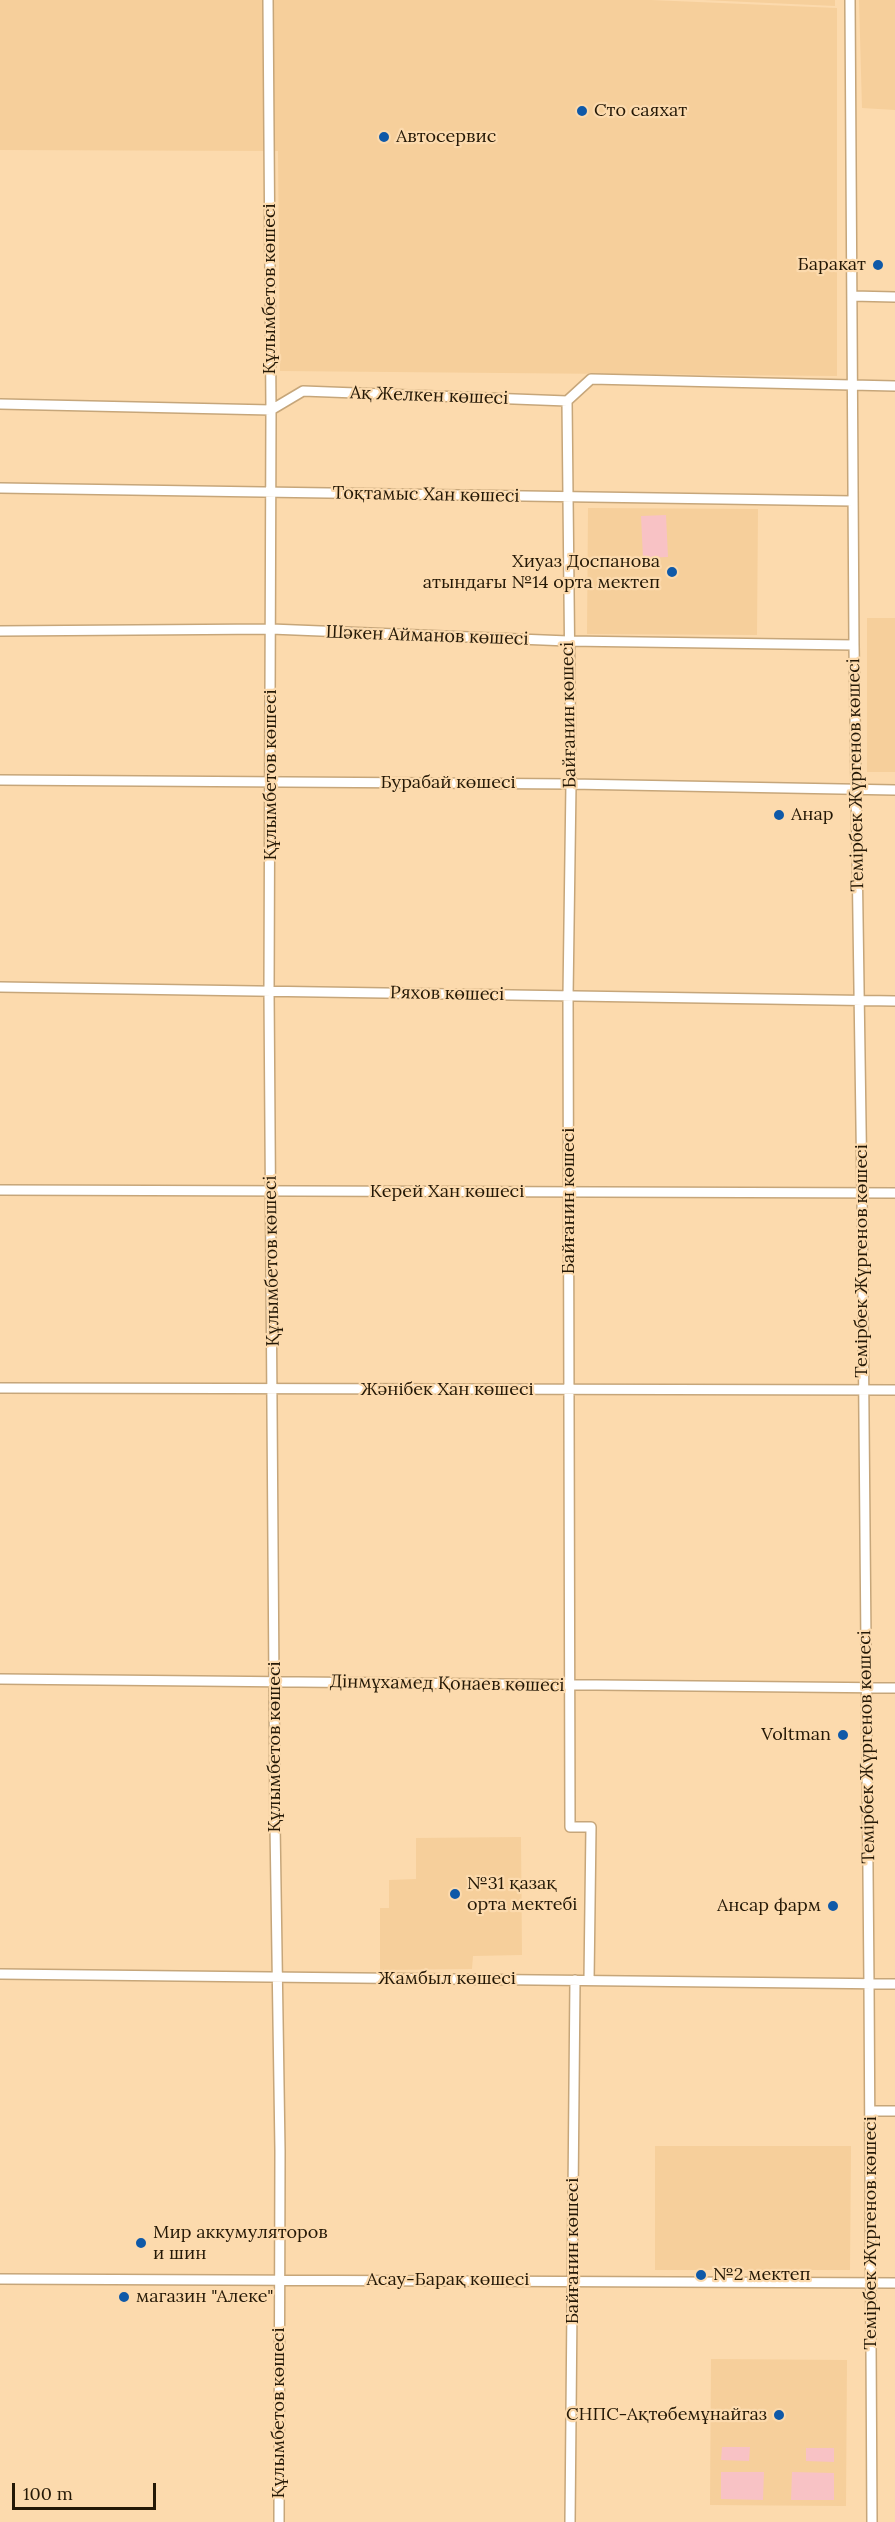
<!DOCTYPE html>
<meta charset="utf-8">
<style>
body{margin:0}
#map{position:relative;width:895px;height:2522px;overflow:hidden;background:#fcdaad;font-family:Lora,serif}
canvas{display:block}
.scale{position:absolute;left:12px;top:2483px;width:144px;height:27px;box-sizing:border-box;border:3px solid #241806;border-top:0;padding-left:8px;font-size:18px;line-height:21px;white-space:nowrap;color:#241806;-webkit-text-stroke:4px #fcdaad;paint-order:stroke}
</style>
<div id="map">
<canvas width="895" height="2522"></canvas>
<div class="scale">100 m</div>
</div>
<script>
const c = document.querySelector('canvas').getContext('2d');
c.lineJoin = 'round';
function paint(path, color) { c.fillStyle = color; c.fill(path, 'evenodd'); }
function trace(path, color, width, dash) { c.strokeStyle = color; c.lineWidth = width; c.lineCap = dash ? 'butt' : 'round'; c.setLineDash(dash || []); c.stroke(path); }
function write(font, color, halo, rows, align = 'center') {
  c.font = font + ' Lora,serif'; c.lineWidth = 4.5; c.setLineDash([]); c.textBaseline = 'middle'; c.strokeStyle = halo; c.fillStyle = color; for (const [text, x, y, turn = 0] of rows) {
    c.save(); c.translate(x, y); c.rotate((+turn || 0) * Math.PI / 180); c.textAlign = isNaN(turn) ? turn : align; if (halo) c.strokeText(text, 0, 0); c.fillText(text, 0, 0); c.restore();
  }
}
const built = new Path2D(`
 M0,0H651L837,8V376L280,371L278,151L0,150Z
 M703,0H835V6Z
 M859,0H895V110L862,108Z
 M588,508L758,509L757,635L587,634Z
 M867,618H895V772H867Z
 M521,1837L522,1955L473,1956L472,1969L380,1970V1908H389V1880L416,1879V1838Z
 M655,2146H851L850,2270H655Z
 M711,2359L847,2360L846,2506L710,2505Z`);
const green = new Path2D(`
 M666,515L668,557L643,558L641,516Z
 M722,2447H750L749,2461L721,2460Z
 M806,2448H834V2462L806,2461Z
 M721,2472H764L763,2500L721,2499Z
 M792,2472L834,2473V2500H791Z`);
const minor = new Path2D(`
 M268,0L271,410L269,991L275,1824L280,2151L279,2522
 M850,0L854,645L862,1193L869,1984L872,2522
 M852,296L895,297
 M567,401L571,784L568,996L570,1827H591L589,1980
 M0,404L271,410L303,391L567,401L591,379L895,386
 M0,488L853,501
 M0,631L271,629L568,641L854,645
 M0,780L571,784L895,790
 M0,987L895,1001
 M0,1190L895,1193
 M0,1388L895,1390
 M0,1679L895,1688
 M0,1974L895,1984
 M870,2111H895
 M0,2279L895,2283
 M570,2522L575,1980`);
const markers = [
 [582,111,6,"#0f59a8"],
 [384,137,6,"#0f59a8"],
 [878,265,6,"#0f59a8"],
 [672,572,6,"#0f59a8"],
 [779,815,6,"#0f59a8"],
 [843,1735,6,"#0f59a8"],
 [455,1894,6,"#0f59a8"],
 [833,1906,6,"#0f59a8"],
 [141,2243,6,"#0f59a8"],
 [701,2275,6,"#0f59a8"],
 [124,2297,6,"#0f59a8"],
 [779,2415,6,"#0f59a8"]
];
const poiNames = [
 ["Сто саяхат",594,111],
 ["Автосервис",396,137],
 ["Баракат",866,265,"right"],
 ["Хиуаз Доспанова",660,562,"right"],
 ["атындағы №14 орта мектеп",660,583,"right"],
 ["Анар",791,815],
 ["Voltman",831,1735,"right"],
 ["№31 қазақ",467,1884],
 ["орта мектебі",467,1905],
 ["Ансар фарм",821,1906,"right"],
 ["Мир аккумуляторов",153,2233],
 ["и шин",153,2254],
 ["№2 мектеп",713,2275],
 ["магазин \"Алеке\"",136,2297],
 ["СНПС-Ақтөбемұнайгаз",767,2415,"right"]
];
const streetNames = [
 ["Құлымбетов көшесі",270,289,-90],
 ["Ақ Желкен көшесі",429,396,2],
 ["Тоқтамыс Хан көшесі",426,495,1],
 ["Шәкен Айманов көшесі",427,636,2],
 ["Байғанин көшесі",569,715,-91],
 ["Құлымбетов көшесі",271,775,-90],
 ["Темірбек Жүргенов көшесі",856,775,-91],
 ["Бурабай көшесі",448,783],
 ["Ряхов көшесі",447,994,1],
 ["Керей Хан көшесі",447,1192],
 ["Байғанин көшесі",569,1201,-90],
 ["Құлымбетов көшесі",272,1261,-91],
 ["Темірбек Жүргенов көшесі",862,1261,-90],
 ["Жәнібек Хан көшесі",447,1390],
 ["Дінмұхамед Қонаев көшесі",447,1684,1],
 ["Құлымбетов көшесі",275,1747,-90],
 ["Темірбек Жүргенов көшесі",867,1747,-91],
 ["Жамбыл көшесі",447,1979],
 ["Темірбек Жүргенов көшесі",871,2233,-90],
 ["Байғанин көшесі",573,2251,-90],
 ["Асау-Барақ көшесі",448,2280],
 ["Құлымбетов көшесі",279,2413,-90]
];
paint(built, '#f6cf9b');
paint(green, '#f8c2c5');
trace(minor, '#c6a67a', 12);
trace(minor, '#fff', 9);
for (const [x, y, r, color] of markers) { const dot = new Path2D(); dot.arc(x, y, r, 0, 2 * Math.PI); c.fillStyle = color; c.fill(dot); trace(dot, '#fcdaad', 2); }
write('18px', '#241806', '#fcdaad', poiNames, 'left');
write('18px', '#241806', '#fcdaad', streetNames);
</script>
